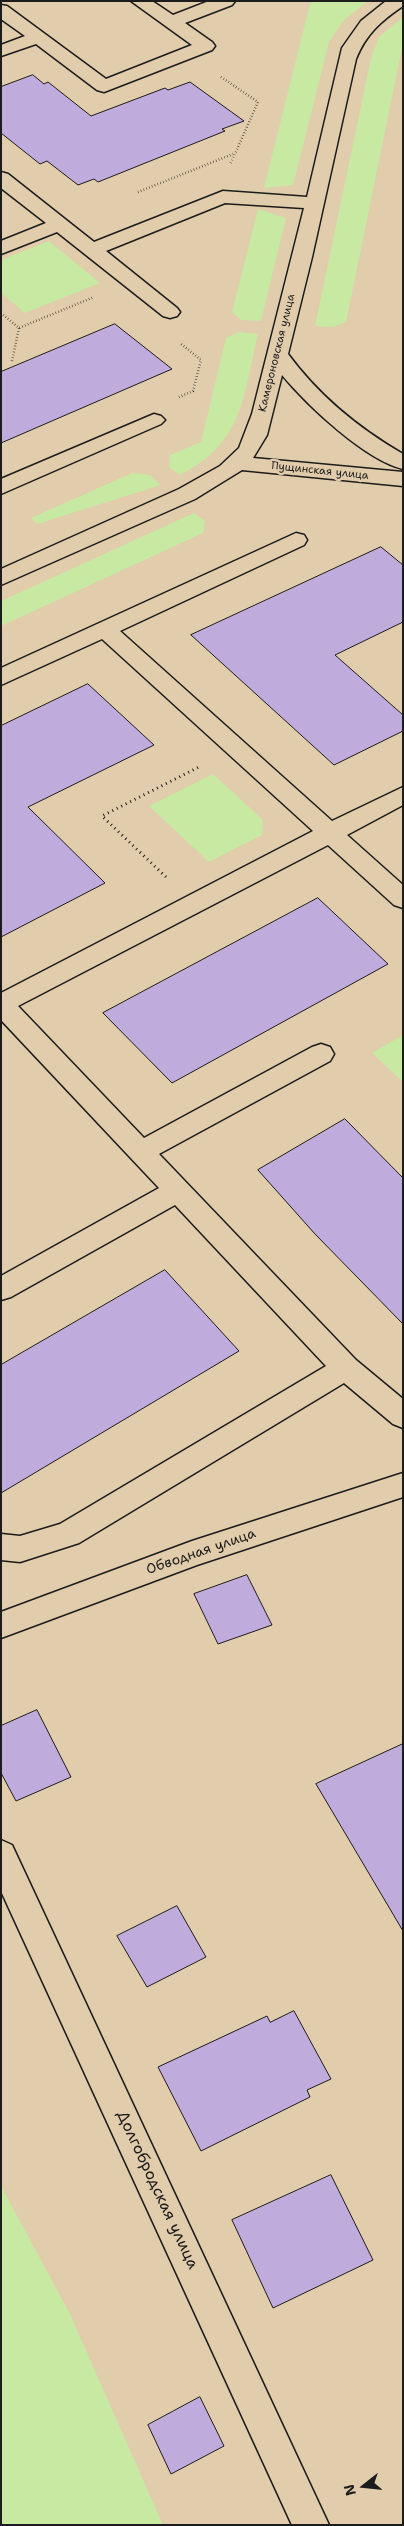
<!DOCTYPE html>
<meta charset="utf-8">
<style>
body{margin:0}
#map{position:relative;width:404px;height:2526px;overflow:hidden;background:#e1ccab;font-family:"Shantell Sans",sans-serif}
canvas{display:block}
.frame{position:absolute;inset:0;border:2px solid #1c1c1c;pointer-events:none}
.north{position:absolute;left:339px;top:2461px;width:50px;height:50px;-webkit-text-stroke:4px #e1ccab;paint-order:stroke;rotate:254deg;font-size:14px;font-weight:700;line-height:20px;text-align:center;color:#1c1c1c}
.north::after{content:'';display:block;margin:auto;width:18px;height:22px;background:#1c1c1c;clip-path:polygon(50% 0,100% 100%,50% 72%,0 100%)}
</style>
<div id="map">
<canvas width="404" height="2526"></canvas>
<div class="frame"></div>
<div class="north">N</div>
</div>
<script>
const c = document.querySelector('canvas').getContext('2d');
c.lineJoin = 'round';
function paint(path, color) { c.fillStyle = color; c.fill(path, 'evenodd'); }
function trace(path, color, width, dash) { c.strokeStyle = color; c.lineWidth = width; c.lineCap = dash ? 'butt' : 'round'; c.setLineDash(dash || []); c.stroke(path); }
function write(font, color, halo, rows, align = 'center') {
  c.font = font + ' "Shantell Sans",sans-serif'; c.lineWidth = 5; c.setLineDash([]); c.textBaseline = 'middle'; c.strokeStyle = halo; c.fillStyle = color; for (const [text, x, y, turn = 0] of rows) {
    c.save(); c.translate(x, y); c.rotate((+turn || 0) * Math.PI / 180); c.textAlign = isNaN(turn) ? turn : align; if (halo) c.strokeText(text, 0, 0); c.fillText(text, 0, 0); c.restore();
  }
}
const green = new Path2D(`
 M315,1H368L343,21L329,42L293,185L264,188L310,4Z
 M403,17V43L346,322L333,327L315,326L371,58L379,37Z
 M258,209L286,218L261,321L241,320L232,312Z
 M49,241L100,283L25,313L1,293V260Z
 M239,332L258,334C243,397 244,442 180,475L169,467L170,455L201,442L226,338Z
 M132,473L150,475L161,485L37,524L31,518Z
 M194,513L205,521L203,533L1,626V601Z
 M213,774L263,820L262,835L209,862L149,806Z
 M403,1035V1082L372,1053Z
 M1,2186L69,2312L163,2525H1Z`);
const building = new Path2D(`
 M33,75L44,84L48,82L91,116L165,88L168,90L190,82L244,121L222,129L225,131L98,182L94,179L78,185L47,161L40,164L1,133V87Z
 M115,324L172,369L1,443V372Z
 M381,547L403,565V622L335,655L403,715V731L334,765L191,635Z
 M88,684L154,745L28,807L105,883L1,937V726Z
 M318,898L388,964L172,1083L103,1013Z
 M345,1119L403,1178V1324L315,1234L258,1170Z
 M165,1270L239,1351L1,1493V1365Z
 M247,1575L272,1625L218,1644L194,1594Z
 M37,1710L71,1777L16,1801L1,1773V1726Z
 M403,1744V1931L316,1784Z
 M177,1906L206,1957L147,1987L117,1936Z
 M294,2011L331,2079L307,2090L310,2097L201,2151L158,2067L267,2016L270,2022Z
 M331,2175L373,2260L273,2308L232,2220Z
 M200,2397L224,2446L171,2474L148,2425Z`);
const pathFar1 = new Path2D(`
 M221,77L258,102L230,165
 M138,192L233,154
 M1,313L19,328L94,297
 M12,361L19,328
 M179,397L193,391L201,360L180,343`);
const path = new Path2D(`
 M166,877L102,816L201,766`);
const minor = new Path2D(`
 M131,1H152L173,15L209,1H235L232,5L185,23L212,42L215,46L212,50L104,92L97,90L36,44L1,56V45L25,36L1,19V5L7,6L106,79L192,45Z
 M386,1H403V6C381,21 366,34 356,59L312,257L288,354C319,396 358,428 403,454V469C365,460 307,405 282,375L267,435L253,458L403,472V486L242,470L195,499L1,585V569L179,489L220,466L239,448L252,414L304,208L225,203L106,251L177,308L180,312L177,316L170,318L163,316L57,232L1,254V241L46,223L1,188V172L8,174L94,242L223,191L307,197L342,48L361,21Z
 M154,414L161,416L165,420L161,424L1,494V479Z
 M296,533L304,535L307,540L304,545L120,631L332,821L403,787V805L347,835L403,885V908L394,905L328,845L18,1006L144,1138L312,1047L321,1044L330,1047L334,1054L330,1061L159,1154L356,1360L403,1399V1428L393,1424L344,1383L79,1543L20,1562L1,1560V1534L20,1536L60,1524L326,1366L175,1205L11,1297L1,1300V1276L159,1188L1,1020V993L313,831L102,639L1,685V668Z
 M403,1473V1497L197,1565L1,1638V1612L192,1541Z
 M1,1840L12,1845L329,2525H292L1,1891Z`);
const farStreetnames = [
 ["Камероновская улица",277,353,-76],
 ["Пущинская улица",320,471,6]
];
const streetNames = [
 ["Обводная улица",201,1552,-19]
];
const nearStreetnames = [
 ["Долгобродская улица",157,2190,65]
];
paint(green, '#c8e9a2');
paint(building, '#c0acdc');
trace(building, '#1c1c1c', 1);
trace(minor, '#1c1c1c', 3);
trace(pathFar1, '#1c1c1c', 2.5, [0.5, 2.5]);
trace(path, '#1c1c1c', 3, [1, 4]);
paint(minor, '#e1ccab');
write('11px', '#1c1c1c', '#e1ccab', farStreetnames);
write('14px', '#1c1c1c', '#e1ccab', streetNames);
write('16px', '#1c1c1c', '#e1ccab', nearStreetnames);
</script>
